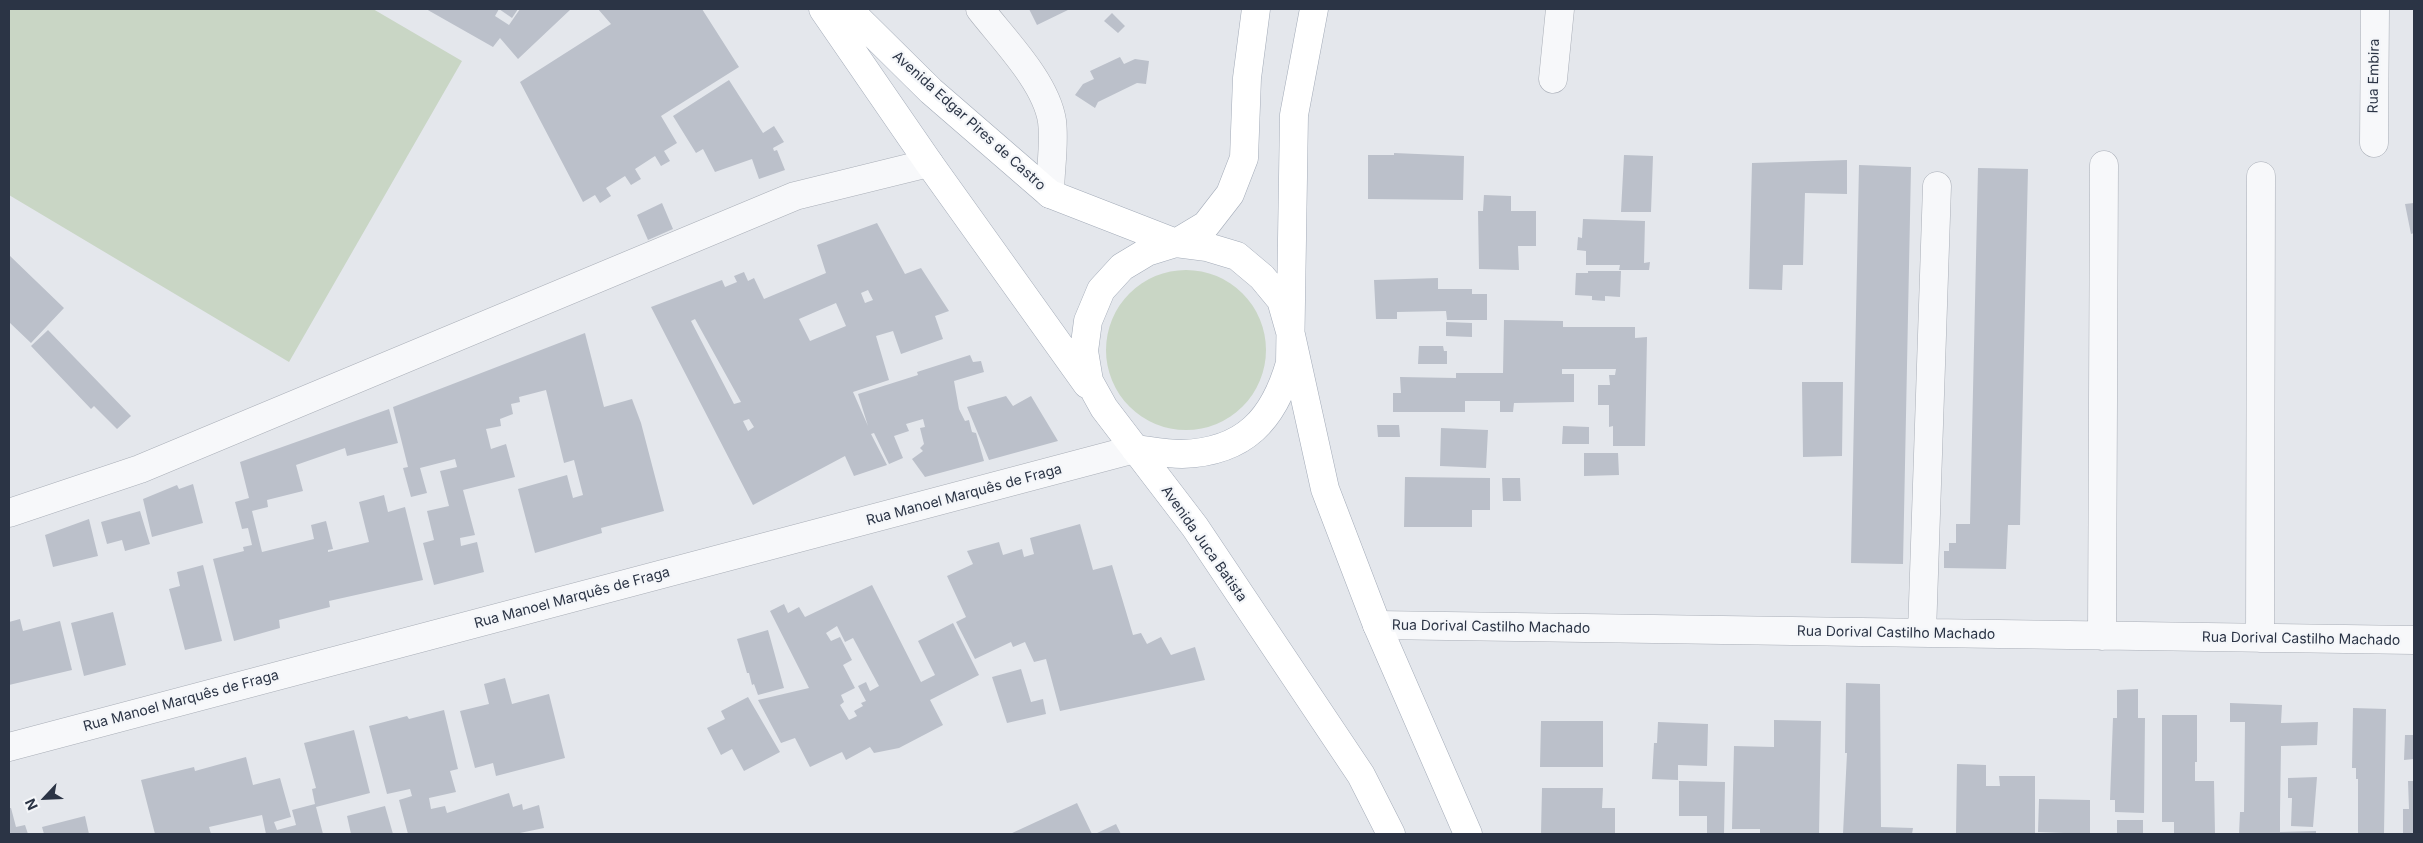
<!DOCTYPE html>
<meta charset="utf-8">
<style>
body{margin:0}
#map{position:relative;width:2423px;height:843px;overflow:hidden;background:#e4e7ec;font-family:Inter,sans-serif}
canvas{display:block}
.frame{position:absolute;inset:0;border:10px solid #2b3445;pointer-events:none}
.north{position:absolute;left:20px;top:773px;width:50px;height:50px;-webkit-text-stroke:4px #f4f6f9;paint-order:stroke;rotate:245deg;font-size:14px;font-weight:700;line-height:20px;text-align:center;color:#2b3445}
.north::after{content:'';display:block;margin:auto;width:18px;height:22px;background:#2b3445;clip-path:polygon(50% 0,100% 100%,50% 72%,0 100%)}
</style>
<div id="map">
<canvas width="2423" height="843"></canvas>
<div class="frame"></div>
<div class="north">N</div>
</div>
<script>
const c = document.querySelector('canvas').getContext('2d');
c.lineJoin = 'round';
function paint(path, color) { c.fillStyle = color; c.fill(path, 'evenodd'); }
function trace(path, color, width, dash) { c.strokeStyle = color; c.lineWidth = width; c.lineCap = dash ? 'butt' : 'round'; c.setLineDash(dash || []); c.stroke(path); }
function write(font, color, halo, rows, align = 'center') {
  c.font = font + ' Inter,sans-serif'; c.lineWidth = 4.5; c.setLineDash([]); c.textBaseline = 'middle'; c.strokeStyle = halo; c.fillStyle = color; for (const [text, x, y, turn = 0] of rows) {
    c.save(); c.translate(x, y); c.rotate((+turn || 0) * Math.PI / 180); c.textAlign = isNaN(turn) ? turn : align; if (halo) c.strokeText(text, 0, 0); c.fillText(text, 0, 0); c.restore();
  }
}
const green = new Path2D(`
 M9,9H373L462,61L289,362L9,195Z
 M1106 350a80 80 0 1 1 160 0a80 80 0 1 1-160 0Z`);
const building = new Path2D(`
 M426,9H518L512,18L499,9L495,16L509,25L520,9H571L518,59L500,38L493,47Z
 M598,9H702L739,67L661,116L677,143L664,151L670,161L661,166L655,156L635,169L641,179L631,185L625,176L606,188L611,196L600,203L595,195L583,202L520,82L611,24Z
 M1029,9H1070L1037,25Z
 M1112,13L1125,26L1118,33L1104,21Z
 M1120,57L1124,64L1135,59L1149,61L1146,84L1137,83L1098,102L1095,108L1075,95L1083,84L1094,79L1090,71Z
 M729,80L763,133L774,126L784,142L773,148L774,151L777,150L785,170L759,179L752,159L715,172L703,149L696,153L673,116Z
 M1394,153L1464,156L1463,200L1368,199V155H1394Z
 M1624,155L1653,156L1651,212H1621Z
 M1847,160V194L1805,193L1803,265H1783L1782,290L1749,289L1752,163Z
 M1859,165L1911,167L1903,564L1851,563Z
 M1978,168L2028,169L2020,525H2008L2006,569L1944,568V551H1949V543H1956V524H1970Z
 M1484,195L1511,196V211H1536V246H1518L1519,270L1479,269L1478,211H1483Z
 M662,203L673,229L648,240L637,215Z
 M2414,203V233L2411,234L2405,204Z
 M1583,219L1645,221L1644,263L1650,262L1649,270H1619L1620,265H1586V251L1577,250L1578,237L1582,238Z
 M877,223L905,274L921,268L949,311L935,316L943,339L901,354L893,331L876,336L889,380L853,392L868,426L858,394L918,375L917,372L970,355L973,362L981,361L984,372L954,381L959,409L965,421L969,420L972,432L976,433L984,461L925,477L912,459L923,451L920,448L924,444L920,428L925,427L923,419L906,424L909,431L894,436L903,458L889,464L874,433L871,434L887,465L854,476L845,456L753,505L651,307L722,280L725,287L737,282L734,276L744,272L748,281L754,278L764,299L826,273L817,245ZM868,290L873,300L865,303L861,293ZM836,303L846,326L810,341L799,319ZM695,319L741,402L734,404L691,321ZM749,419L754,427L748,431L743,421Z
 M9,255L64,308L31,343L9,322Z
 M1588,271H1621L1620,297L1605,296V301L1592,300V296L1575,295L1576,273H1588Z
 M1438,278V289H1472V294H1487V320H1447L1446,311L1397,312V319H1376L1374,280Z
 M1504,320L1563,321V327H1635V338L1647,337L1645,446H1613V426L1609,427V405H1598V385H1610L1609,375H1615L1616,369H1562V374H1574V402L1514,403L1513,412H1500V401H1465V412H1393V393H1401L1400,377L1456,378V373H1503Z
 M1446,322L1472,323V337L1446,336Z
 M48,330L131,416L117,429L94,406L91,409L31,346Z
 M585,333L604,407L632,399L641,423L664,511L601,528L602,533L535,553L518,489L567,475L573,498L583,495L574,460L564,463L546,390L519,397L520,402L511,404L513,414L500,419L501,426L486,429L491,449L506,444L515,477L463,490L475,535L460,538L461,546L477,542L484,572L434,585L423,543L434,540L427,511L449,506L440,471L457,467L455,459L420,468L427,493L411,497L403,468L408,467L393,407Z
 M1419,346H1443L1444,351H1447V364H1418Z
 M1802,382H1843L1842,456L1803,457Z
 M1006,396L1013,406L1031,396L1058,441L989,460L967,407Z
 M389,409L398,443L347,456L345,448L296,465L303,491L267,500L268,507L252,511L262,552L314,539L311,525L326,521L333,549L328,550V552L369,542L359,502L384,495L388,512L405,507L423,580L329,601L330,607L279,620L280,628L234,641L213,559L244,551L243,547L252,545L248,528L242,529L235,502L249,498L240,462Z
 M1377,425H1399L1400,437H1378Z
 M1563,426L1589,427V444H1562Z
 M1441,428L1488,430L1486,468L1440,466Z
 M1584,453H1618L1619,475L1584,476Z
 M1405,477L1490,478V510H1472V527H1404Z
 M1502,478H1520L1521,501H1503Z
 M193,484L203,523L152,537L143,499L177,485L179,489Z
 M140,511L150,544L125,551L122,540L107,544L101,522Z
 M89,519L98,556L53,567L45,535Z
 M1080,524L1093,570L1112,565L1133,635L1141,633L1147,644L1161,637L1171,655L1195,647L1205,680L1060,711L1046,659L1034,662L1025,642L1013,647L1011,642L975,659L956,622L966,617L947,576L973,564L967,551L999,542L1003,555L1022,549L1024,557L1034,554L1030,538Z
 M203,565L222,641L185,650L169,589L180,586L177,572Z
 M872,585L921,682L935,675L918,641L953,623L979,675L930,700L943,725L899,748L874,753L870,747L846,760L842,752L810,767L795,738L781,743L758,700L809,688L770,611L784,604L788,613L799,607L805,617ZM837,626L845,642L853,638L879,686L870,691L866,682L858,686L866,701L861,703L863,706L854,711L857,716L849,720L840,705L844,702L841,695L855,688L843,665L852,660L840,637L831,641L826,633Z
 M113,612L126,665L84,676L71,623Z
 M20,619L23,631L60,621L72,670L9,685V622Z
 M768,630L784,688L758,695L754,684L752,685L749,673H747L737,639Z
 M1021,669L1031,702L1043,699L1046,714L1007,723L992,677Z
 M505,678L512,704L549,694L565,758L496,776L493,763L475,768L460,711L489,704L484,684Z
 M1846,683L1880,684L1881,827L1913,828L1912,834H1843L1847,753H1845Z
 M2138,689V718H2145L2144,813L2115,812V800H2110L2113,718H2117V690Z
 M748,697L780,752L744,771L732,749L721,755L707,728L725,719L721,711Z
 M2230,703L2282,705L2281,723L2318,722L2317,745L2281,746L2280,813V832L2316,831V834H2239L2240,812H2244L2245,722H2230Z
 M2353,708L2386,709L2384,834H2358V779H2356V768H2352Z
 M444,710L458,769L450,771L456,792L429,798L431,809L445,806L447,813L509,793L513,807L522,804L523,810L539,805L544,828L515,834H408L399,800L412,796L410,789L387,794L369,726L407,716L409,719Z
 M2162,715H2197V762H2195V781H2214L2215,834H2174V822H2162Z
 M1774,720L1821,721L1819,834H1760V829H1732L1734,746L1774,747Z
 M1541,721H1603V767H1540Z
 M1658,722L1708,724L1707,766L1678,765V780L1652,779L1654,743H1657Z
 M354,730L370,793L316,807L323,834H266L262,815L209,827L211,834H155L141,780L194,767L195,771L246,757L253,785L280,778L291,817L274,822L277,830L296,825L292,810L315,804L312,789L316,788L304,743Z
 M2405,735H2414V759L2404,760Z
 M1957,764L1986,765V786H2000L1999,776H2035V834H1956Z
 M2317,777L2313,827L2291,826L2292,798H2288V778Z
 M1679,781L1725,782L1724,834H1707V816H1679Z
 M2408,781H2414V834H2403V809H2409Z
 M1542,788H1603L1602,808H1615V834H1541Z
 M2039,799L2090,800V834L2038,832Z
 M1077,803L1092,834H1010Z
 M385,806L393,834H351L347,816Z
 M9,808H11L16,827L25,825L28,834H9Z
 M85,816L89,834H44L42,827Z
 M2117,820H2143V834H2117Z
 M1116,824L1121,834H1095Z`);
const minor = new Path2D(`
 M980,9C1004,40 1046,82 1052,121C1055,144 1050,171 1050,194
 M1553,79L1560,9
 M2374,143L2375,9
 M9,513L140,469L795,196L929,163
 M1377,625L2414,640
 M1922,633L1937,186
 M2102,636L2104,165
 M2260,638L2261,176
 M9,747L1135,449`);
const major = new Path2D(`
 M823,9L929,163L1087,384
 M848,9L931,91L1050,194L1176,243L1207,247L1237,256L1262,277L1281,300L1291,335L1325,489L1377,625L1468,834
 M1256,9L1247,78L1244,158L1230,194L1206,225L1176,243L1147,252L1122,267L1101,290L1088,321L1084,351L1089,381L1104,408L1195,527L1361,775L1391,834
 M1135,449C1151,451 1167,454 1182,454C1245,452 1274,419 1290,363L1294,115L1314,9`);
const streetNames = [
 ["Rua Embira",2374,76,-89],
 ["Avenida Edgar Pires de Castro",969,121,42],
 ["Rua Manoel Marquês de Fraga",964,495,-15],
 ["Avenida Juca Batista",1204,544,55],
 ["Rua Manoel Marquês de Fraga",572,598,-15],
 ["Rua Dorival Castilho Machado",1491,627,1],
 ["Rua Dorival Castilho Machado",1896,633,1],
 ["Rua Dorival Castilho Machado",2301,639,1],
 ["Rua Manoel Marquês de Fraga",181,701,-15]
];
paint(green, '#c9d6c5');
paint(building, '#bbc0ca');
trace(minor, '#a9aeb7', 29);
trace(major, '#a3abb8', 29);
trace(minor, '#f7f8fa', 28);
trace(major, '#fff', 28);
write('14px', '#2b3445', '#f4f6f9', streetNames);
</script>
